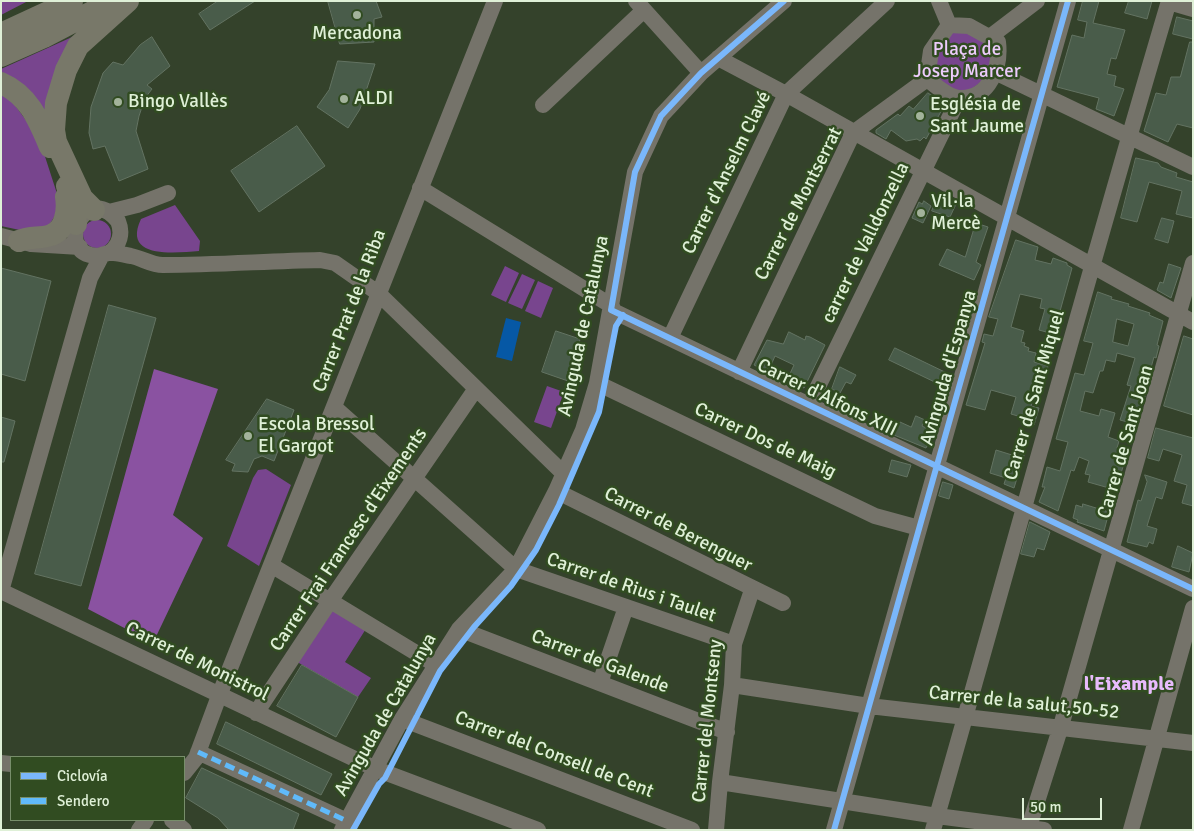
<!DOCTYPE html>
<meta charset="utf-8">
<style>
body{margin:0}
#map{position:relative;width:1194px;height:831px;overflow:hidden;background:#34422b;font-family:Signika,sans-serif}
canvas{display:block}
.frame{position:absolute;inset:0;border:2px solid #dff0d7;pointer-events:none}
.legend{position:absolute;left:10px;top:756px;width:175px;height:65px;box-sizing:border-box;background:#314c21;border:1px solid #778e6a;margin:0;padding:6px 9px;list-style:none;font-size:15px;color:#dff0d7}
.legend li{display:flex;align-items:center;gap:10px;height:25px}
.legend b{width:25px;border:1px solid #778e6a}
.scale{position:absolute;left:1022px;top:798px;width:80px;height:22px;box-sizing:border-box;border:2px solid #dff0d7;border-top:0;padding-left:6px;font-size:15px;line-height:18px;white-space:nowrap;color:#dff0d7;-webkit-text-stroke:4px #314c21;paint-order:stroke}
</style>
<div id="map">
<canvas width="1194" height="831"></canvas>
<div class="frame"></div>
<ul class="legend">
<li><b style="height:6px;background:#7ab7fb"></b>Ciclovía</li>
<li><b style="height:6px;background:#60bafa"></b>Sendero</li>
</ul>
<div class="scale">50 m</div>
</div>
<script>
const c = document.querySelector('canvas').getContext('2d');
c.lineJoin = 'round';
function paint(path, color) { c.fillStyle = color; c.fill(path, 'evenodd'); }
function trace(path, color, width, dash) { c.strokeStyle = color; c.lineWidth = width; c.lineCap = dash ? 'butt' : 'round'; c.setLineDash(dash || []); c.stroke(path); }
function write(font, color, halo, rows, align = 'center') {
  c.font = font + ' Signika,sans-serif'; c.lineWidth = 5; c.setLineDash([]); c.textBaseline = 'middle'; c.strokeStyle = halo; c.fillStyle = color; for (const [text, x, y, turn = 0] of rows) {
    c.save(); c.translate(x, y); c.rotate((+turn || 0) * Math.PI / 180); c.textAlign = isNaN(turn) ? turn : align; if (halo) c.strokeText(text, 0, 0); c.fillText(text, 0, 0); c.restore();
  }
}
const green = new Path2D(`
 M1,1H28L1,15Z
 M949,25L991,36L995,72L959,98L927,79Z
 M81,33L48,125L1,77V69Z
 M1,91L6,93L39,138L61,206L43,235L1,226Z
 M175,205L200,241L199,251C174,253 122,259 141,219Z
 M83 234a14 14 0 1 1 28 0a14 14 0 1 1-28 0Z
 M505,266L519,273L506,302L491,295Z
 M522,274L535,280L522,309L508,303Z
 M538,281L553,288L541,318L525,311Z
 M547,386L564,392L551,428L534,422Z
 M266,469L291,485L259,566L227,546L253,478L258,470Z
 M330,601L369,624L345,662L371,678L358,697L292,659Z`);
const forest = new Path2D(`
 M154,369L218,389L173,515L203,538L153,643L88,609Z`);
const water = new Path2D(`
 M506,318L521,322L512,361L496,357Z`);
const building = new Path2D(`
 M218,1H255L210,30L199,14Z
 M328,1H376L382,17L374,19V42L340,44Z
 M1083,1H1099L1093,23L1125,30L1116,59L1111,58L1107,74L1116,76L1114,86L1124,89L1114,116L1096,109L1099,98L1057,87L1072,35L1084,38L1087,22L1078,20Z
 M1129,1H1152L1147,19L1125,13Z
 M1177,17L1193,21V39L1173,34Z
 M152,37L170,66L147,85L152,89L145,98L139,116L136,131L148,169L119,181L105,146L93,149L89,133L91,107L103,73L113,62L123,65L140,45Z
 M1190,42H1193V128L1177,124L1168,142L1144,131L1156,93L1166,95L1171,77H1180Z
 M338,61L375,64L360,109L348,128L317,107L329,90Z
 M928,93L945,104L926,139L924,137L920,141L917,139L906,141L891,130L886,139L876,133V130L898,114L900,116L909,106L913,109Z
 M297,126L325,166L259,212L231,171Z
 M1136,158L1158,163L1161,167L1177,173L1176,177L1193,182V218L1176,214L1182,191L1149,182L1137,222L1121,218Z
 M939,195L956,204L950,217L932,211Z
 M924,201L931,206L923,223L912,218L919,202L922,204Z
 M1162,218L1174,221L1168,243L1155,239Z
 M976,223L988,227L976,262L981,265L974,280L939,265L947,249L965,257Z
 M1016,240L1038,247L1035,260L1051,264L1053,258L1067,263V265L1072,268L1057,322L1061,323L1057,335L1039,330L1045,309L1040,308L1042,299L1020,294L1011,327L1024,331L1021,342L1025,343L1024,346L1029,348L1028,351L1036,353L1034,362L1048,366L1046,376L1040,374L1031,406L1039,408L1034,425L1026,423L1028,419L1011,414L1016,397L991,390L985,410L966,405L985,343L982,342L984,334L993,336L998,319L989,317Z
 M1169,264L1181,268L1171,298L1157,290L1160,282L1163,283Z
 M1,268L51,281L25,381L1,374Z
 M1098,292L1112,297L1111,299L1129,304L1128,306L1150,313L1149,315L1163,321L1157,345L1159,346L1156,358L1154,357L1143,396H1145L1135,424L1120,420L1131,386L1127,385L1135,358L1117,353L1115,362L1106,360L1103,371H1100L1093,393L1085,391L1080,411L1099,416L1101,409L1115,413L1108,437L1119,441L1117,448L1128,450L1116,490L1088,482L1090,475L1085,474L1089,461L1079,457L1074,471L1071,470L1058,511L1039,502L1045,487H1042L1047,467L1060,471L1068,442L1056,439L1075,373L1084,375L1093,343L1084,341ZM1117,319L1134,324L1128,346L1113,342Z
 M109,305L156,318L81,586L35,574Z
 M556,331L580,339L571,382L542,372Z
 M789,332L805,340L806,336L810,337L825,345L804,388L787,380L794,365L775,356L768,372L754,365L767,340L783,344Z
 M1184,336L1193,339V415L1164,406Z
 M895,348L951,375L945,387L889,360Z
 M840,367L856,375L851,384L846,382L840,393L832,389Z
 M267,399L294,410L274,461L262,456L254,459L248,472L232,471L235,464L226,460Z
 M916,416L925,420L922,426L934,432L926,448L894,435L900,422L911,427Z
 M1,417L15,421L4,462H1Z
 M1156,428L1193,438V506L1182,503L1187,485L1174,481L1182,455L1163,449L1159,461L1148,458Z
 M1014,448L1025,452L1014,488L1004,484L1006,478L990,473L996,450L1012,455Z
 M892,460L911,465L907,477L889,472Z
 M1145,475L1167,482L1162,499L1156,497L1147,526L1157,529L1153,544L1149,542L1147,547L1127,542L1138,500L1141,501L1147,482Z
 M943,482L953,485L949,499L939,496Z
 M1083,504L1109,512L1104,531L1077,522L1078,520L1073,518L1076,505L1082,507Z
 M1030,522L1050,532L1044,550L1037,548L1034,557L1021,554Z
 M1178,546L1193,553L1189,572L1172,567Z
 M302,665L358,697L336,737L277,706Z
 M226,722L332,774L321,795L217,744Z
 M202,768L299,814L293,830H229L218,818L186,798Z`);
const minor = new Path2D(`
 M636,1L701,73
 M939,1L949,25
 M1169,2L1193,9
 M949,25L969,26L998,42C1001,66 990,99 960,98C949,98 936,86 927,79L931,51Z
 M991,36L1037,1
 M718,58L786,94L1193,322
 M995,72L1193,167
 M543,105L644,10
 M420,188L612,306
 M109,212L137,205L168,193
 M1,236L31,244L80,247
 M109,253C120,245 123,233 118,221C85,180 52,254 97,256C101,256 104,254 108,253C115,252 124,255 131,256C142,258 151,265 163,265C215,265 268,261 320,260L335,263L378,293L563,473
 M611,310L1193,589
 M670,338L786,94L887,1
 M739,372L853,133L927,79
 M597,383L875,516L919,528
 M809,405L959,98
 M334,407L516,569L734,644
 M556,491L783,603
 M271,565L436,665
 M1,591L376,769L538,830
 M1,591L90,278L102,255
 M459,629L727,732
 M600,683L626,607
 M732,685L869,706L1193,743
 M256,713L330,601L475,390
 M402,719L692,830
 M198,752L347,821
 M1,763L11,764
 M184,773L196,758L219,696L495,1
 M720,782L937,816L1044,830
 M172,820L184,830
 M139,830L146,820
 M342,830L402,719L459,629L516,569L556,491L583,430L597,383L635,172L661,116L701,73L784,1
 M716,830L720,782L732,685L734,644L752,590
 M834,830L1068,1
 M933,830C1012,554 1087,277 1169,1
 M1028,830L1061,726L1193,263
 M1131,830L1193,608`);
const highway = new Path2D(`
 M1,34L72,1
 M1,56L44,37L113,1
 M1,83C29,95 39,121 50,147
 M67,186L74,202L76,224
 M94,210L82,198L56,142L54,130L56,103L66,70L78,46L128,1
 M19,241C31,236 40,239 51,235C66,230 68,209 66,197`);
const quiet = new Path2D(`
 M198,752L347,821`);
const cycleway = new Path2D(`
 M784,1L701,73L661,116L635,172L611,310L1193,589
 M353,830L379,784L385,778L440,671L474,627L511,586L536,550L559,505L599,412L616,326L623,315
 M834,830L1068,1`);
const markers = [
 [357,15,5,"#a3b39b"],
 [344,99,5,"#a3b39b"],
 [118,102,5,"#a3b39b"],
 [920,116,5,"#a3b39b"],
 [921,213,5,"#a3b39b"],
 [248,436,5,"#a3b39b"]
];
const poiNames = [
 ["Mercadona",357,34,"center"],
 ["ALDI",354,99],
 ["Bingo Vallès",128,102],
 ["Església de",930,105],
 ["Sant Jaume",930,127],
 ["Vil·la",931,202],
 ["Mercè",931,224],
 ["Escola Bressol",258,425],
 ["El Gargot",258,447]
];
const parkNames = [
 ["Plaça de",967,50],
 ["Josep Marcer",967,72]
];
const streetNames = [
 ["Carrer d'Anselm Clavé",727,173,-64],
 ["Carrer de Montserrat",799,204,-63],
 ["carrer de Valldonzella",866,243,-64],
 ["Carrer Prat de la Riba",350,311,-69],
 ["Avinguda de Catalunya",584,326,-78],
 ["Avinguda d'Espanya",949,368,-74],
 ["Carrer de Sant Miquel",1035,395,-74],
 ["Carrer d'Alfons XIII",827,398,26],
 ["Carrer Dos de Maig",765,441,25],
 ["Carrer de Sant Joan",1126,442,-74],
 ["Carrer de Berenguer",678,530,27],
 ["Carrer Frai Francesc d'Eixements",349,540,-56],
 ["Carrer de Rius i Taulet",631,588,19],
 ["Carrer de Monistrol",197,662,26],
 ["Carrer de Galende",600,662,21],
 ["Carrer de la salut,50-52",1024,703,6],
 ["Avinguda de Catalunya",386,715,-60],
 ["Carrer del Montseny",708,721,-84],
 ["Carrer del Consell de Cent",554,755,21]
];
const neighbourhoodNames = [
 ["l'Eixample",1129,685]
];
paint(green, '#78458e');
paint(forest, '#8a52a1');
paint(water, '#0658a5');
paint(building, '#495c4a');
trace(building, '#637362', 1);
trace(minor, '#75736a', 16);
trace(highway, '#787869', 22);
trace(quiet, '#60bafa', 5, [10, 5]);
trace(cycleway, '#7ab7fb', 6);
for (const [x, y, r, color] of markers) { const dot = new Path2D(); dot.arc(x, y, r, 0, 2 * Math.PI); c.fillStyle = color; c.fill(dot); trace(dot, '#314c21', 2); }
write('19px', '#dff0d7', '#314c21', poiNames, 'left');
write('19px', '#edccfc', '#314c21', parkNames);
write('19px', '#dff0d7', '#314c21', streetNames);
write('bold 20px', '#e8bbfc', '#314c21', neighbourhoodNames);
</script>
